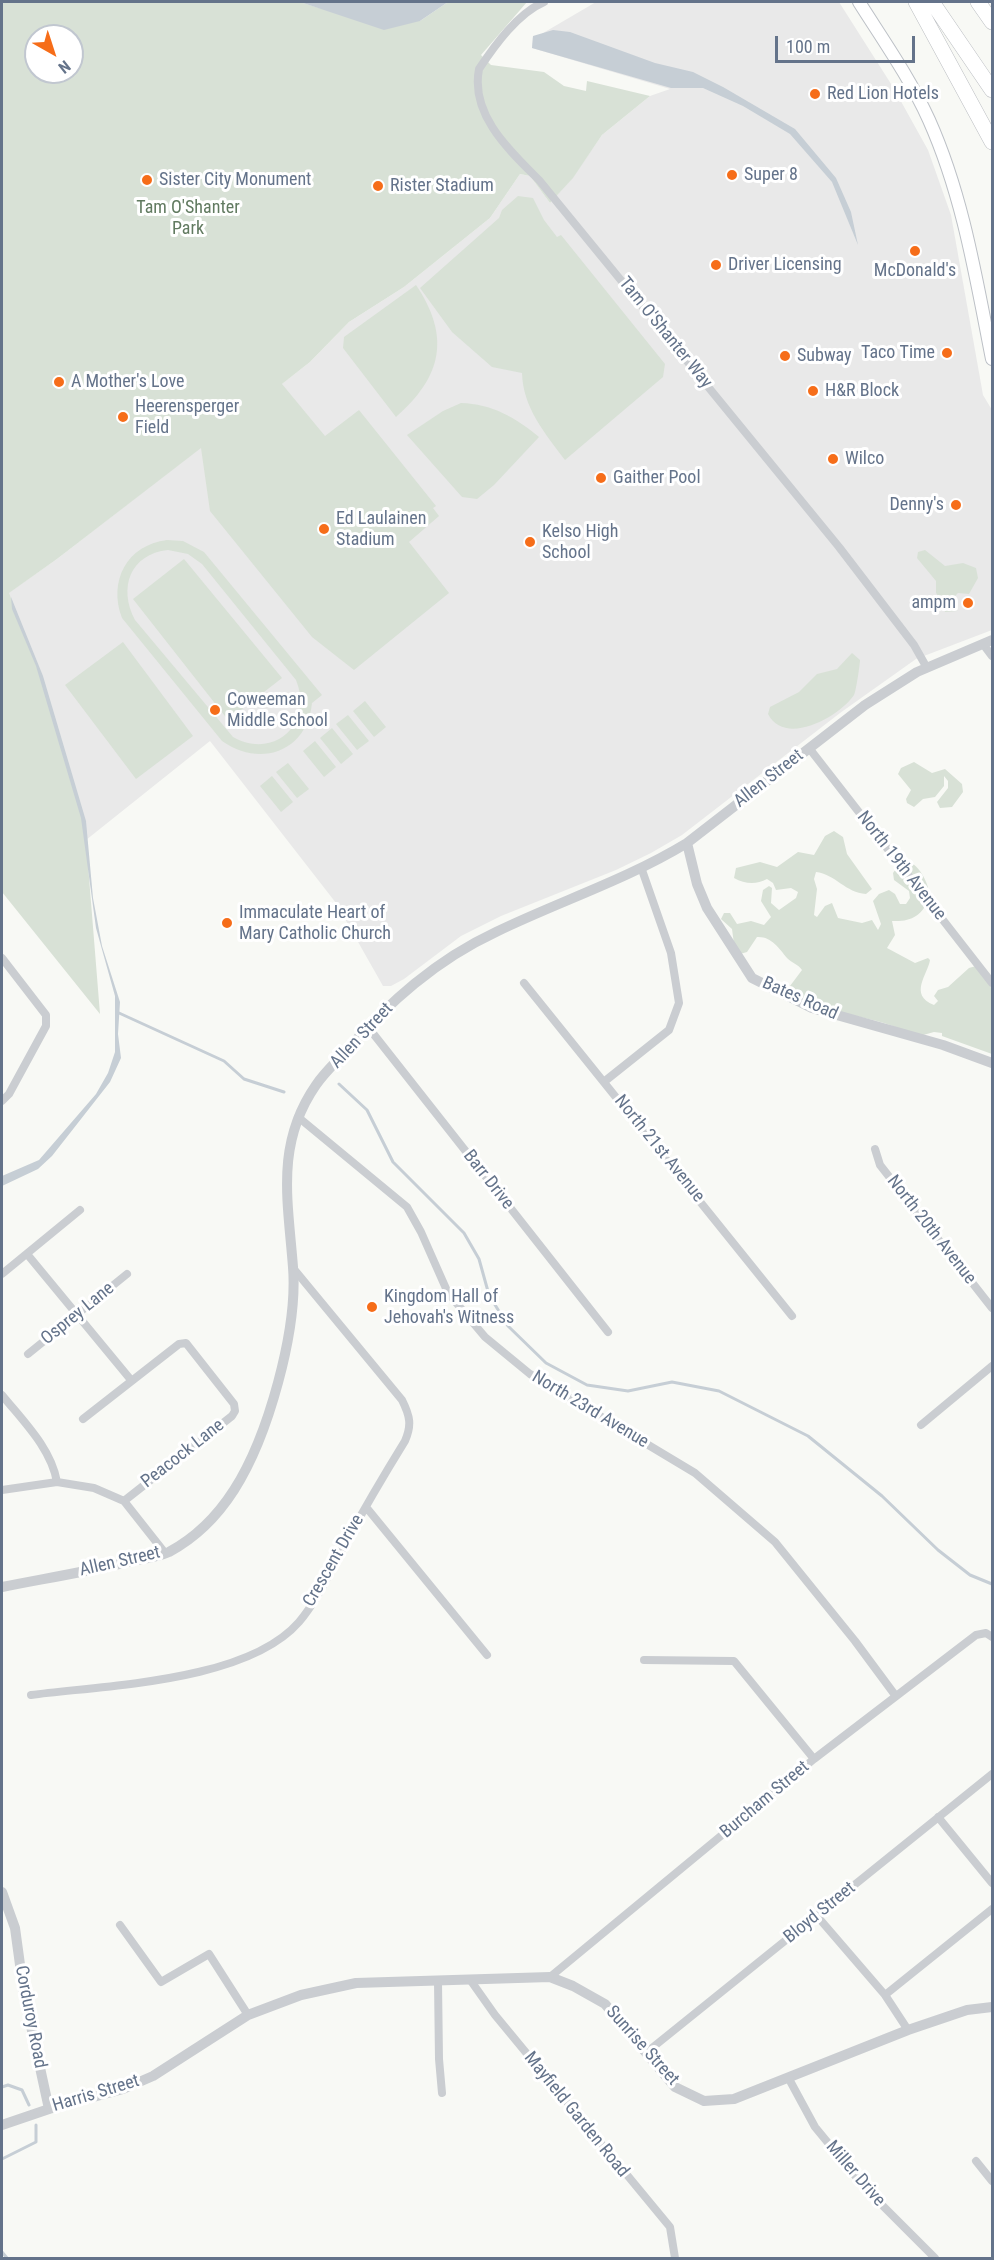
<!DOCTYPE html>
<style>
body{margin:0}
#map{position:relative;width:994px;height:2260px;overflow:hidden;background:#f8f9f5;font-family:"Roboto Condensed",sans-serif}
canvas{display:block}
.frame{position:absolute;inset:0;border:3px solid #64738a;pointer-events:none}
.north{position:absolute;left:24px;top:24px;width:60px;height:60px;box-sizing:border-box;background:#fff;border:2px solid #c1c7d0;border-radius:50%;rotate:141deg;font-size:16px;font-weight:700;line-height:24px;text-align:center;color:#64738a}
.north::after{content:'';display:block;margin:auto;width:21px;height:27px;background:#f66d19;clip-path:polygon(50% 0,100% 100%,50% 72%,0 100%)}
.scale{position:absolute;left:775px;top:36px;width:140px;height:27px;box-sizing:border-box;border:3px solid #64738a;border-top:0;padding-left:8px;font-size:18px;line-height:21px;white-space:nowrap;color:#64738a;-webkit-text-stroke:4px #fff;paint-order:stroke}
</style>
<div id="map">
<canvas width="994" height="2260"></canvas>
<div class="frame"></div>
<div class="north">N</div>
<div class="scale">100 m</div>
</div>
<script>
const c = document.querySelector('canvas').getContext('2d');
c.lineJoin = 'round';
function paint(path, color) { c.fillStyle = color; c.fill(path, 'evenodd'); }
function trace(path, color, width, dash) { c.strokeStyle = color; c.lineWidth = width; c.lineCap = dash ? 'butt' : 'round'; c.setLineDash(dash || []); c.stroke(path); }
function write(font, color, halo, rows, align = 'center') {
  c.font = font + ' "Roboto Condensed",sans-serif'; c.lineWidth = 6; c.setLineDash([]); c.textBaseline = 'middle'; c.strokeStyle = halo; c.fillStyle = color; for (const [text, x, y, turn = 0] of rows) {
    c.save(); c.translate(x, y); c.rotate((+turn || 0) * Math.PI / 180); c.textAlign = isNaN(turn) ? turn : align; if (halo) c.strokeText(text, 0, 0); c.fillText(text, 0, 0); c.restore();
  }
}
const built = new Path2D(`
 M596,2H839L893,87L928,150L951,215L983,395L992,410V630L916,659L840,713L682,835L651,853L616,870L501,916L461,936L404,979L391,986H383L336,903L210,741L86,840L8,593L57,559L310,362L349,322L404,287L490,218L520,174L530,176L550,203L573,177L602,135L650,96L670,89L532,48L533,36H538Z`);
const green = new Path2D(`
 M2,2H300L319,8L420,21L448,2H527L481,55L491,65L544,72L564,86L586,91L587,81L650,96L602,135L573,178L550,203L530,176L520,174L490,218L404,287L349,322L310,362L282,384L325,436L359,410L436,506L433,508L439,516L409,542L449,593L354,670L312,637L210,511L201,448L57,559L9,593L35,660L81,809L86,840L100,1014L2,892ZM36,36H72V72H36Z
 M518,196L533,198L544,220L557,237L561,235L665,364L663,377L565,460C545,433 523,408 522,373L492,367L452,332L420,288L499,218L502,210Z
 M416,285C451,337 442,377 396,417L343,348L344,337Z
 M461,403C492,404 515,417 539,437L494,485L477,499L462,497L407,435L443,411Z
 M167,540L183,541L204,552L322,695L312,703C307,752 260,768 222,741L122,618C108,581 127,545 167,540ZM168,550L188,554L202,564L296,680C314,724 274,760 233,737L135,620C118,588 130,554 168,550Z
 M925,550L945,566L963,563L976,568L978,578L969,594L958,593L953,598L958,607L957,611L945,612L944,605L936,593V581L917,558L918,552Z
 M184,559L282,678L228,720L133,599Z
 M123,642L193,736L136,779L65,685Z
 M852,653L860,660C860,664 856,692 854,695C839,717 785,747 768,714L770,707L799,692L817,674L837,669Z
 M365,701L386,727L374,737L353,711Z
 M348,715L369,741L357,750L336,724Z
 M332,728L353,754L341,764L320,738Z
 M315,741L336,767L324,777L303,751Z
 M914,762L932,773L945,769L962,784L963,792L952,807L940,808L937,802L948,788V781L944,776V786L935,797L923,799L914,807L907,803L906,799L911,790L898,774L901,768Z
 M288,763L309,789L297,798L276,772Z
 M272,776L293,802L281,812L260,786Z
 M834,831L843,837L847,854L872,889L866,894C846,893 835,874 816,872L814,879L817,889L814,915L817,917L825,906L832,903L838,918L862,923L872,920L878,930L881,924L873,901L879,894L889,890L895,894L900,904H906L910,898L909,891L894,880L893,873L901,861C917,858 929,883 930,897C922,916 911,922 892,921L895,935L887,948L915,963L928,958L930,960C928,974 908,995 934,1005L938,1001L934,996L938,990L948,987L969,968L976,966L992,989V1054L942,1036V1033L934,1032L916,1037C908,1033 899,1028 890,1025C866,1016 801,1009 790,986L802,970C798,964 792,963 787,958C779,948 771,936 757,937L747,952L740,954L734,944L732,929L721,919L724,913H730L737,924L751,921L764,925L771,917L761,901L763,890L769,886L772,888L771,903L779,910L796,898L798,892L791,888L776,890L773,883L767,879C756,885 745,884 734,878L736,868L760,862L777,867L798,852L814,855L825,836Z`);
const water = new Path2D(`
 M300,2H448L420,21L384,30Z
 M553,30L570,32L655,63L693,72L723,87L795,129L836,178L851,212L858,245L832,182L790,134L743,106L703,88H671L532,48L533,36Z
 M11,597L43,676L86,821L93,898L102,946L120,1002L118,1034L121,1058L110,1082L52,1156L38,1169L2,1186V1176L39,1160L96,1094L108,1073L115,1052V996L96,928L81,818L36,666L12,609Z`);
const stream = new Path2D(`
 M119,1013L224,1061L244,1079L284,1092
 M339,1084L367,1110L393,1162L464,1233L479,1259L489,1295L508,1326L546,1363L587,1385L628,1391L672,1382L719,1391L808,1436L882,1496L938,1550L970,1575L992,1584
 M2,2087L8,2085L22,2090L29,2105
 M2,2159L36,2142V2125
 M2,2252L7,2258`);
const minor = new Path2D(`
 M544,2C518,13 495,45 479,69C470,115 510,151 539,180L839,547L914,645L927,668
 M983,644L992,656
 M809,748L992,983
 M2,958L46,1015V1026L9,1094L2,1101
 M524,983L792,1316
 M368,1027L608,1332
 M605,1081L669,1030L679,1003L671,953L642,870
 M298,1117L407,1207L421,1232L448,1293L485,1337L530,1374L695,1473L775,1542L855,1641L895,1695
 M875,1149L880,1165L992,1308
 M27,1254L131,1380
 M2,1274L80,1210
 M28,1354L127,1274
 M2,1395C23,1421 51,1448 57,1482
 M83,1419L179,1344L186,1343L234,1404L235,1411L232,1416L124,1501
 M921,1425L992,1366
 M2,1490L57,1482L94,1488L124,1501L165,1553
 M366,1507L487,1655
 M644,1660L734,1661L814,1759
 M31,1695C106,1685 247,1682 299,1622C318,1600 331,1569 345,1544C364,1509 384,1475 405,1441C412,1425 410,1416 402,1400L293,1268
 M938,1817L992,1883
 M817,1916L885,1995L908,2030
 M120,1925L161,1982L209,1954L248,2015
 M550,1977L814,1759L976,1635L986,1633L992,1637
 M471,1981L495,2015L670,2227L675,2258
 M438,1982L439,2059L442,2093
 M885,1995L992,1909
 M647,2052L992,1774
 M789,2079L815,2127L866,2189L935,2258
 M976,2161L992,2181`);
const tertiary = new Path2D(`
 M687,843L697,884L707,908L752,978L812,1008L943,1045L992,1063
 M2,1587C43,1579 84,1572 124,1563C139,1559 156,1558 169,1552C195,1538 218,1515 234,1490C268,1437 298,1330 293,1267C288,1201 275,1144 316,1085C324,1073 336,1062 346,1051C389,1002 436,960 496,932C560,901 626,880 687,843L865,705L917,672L992,640
 M2,1892L15,1928L24,1994L49,2109
 M2,2125L49,2109L123,2089L153,2076L248,2015L301,1995L356,1983L550,1977L573,1986L605,2004L675,2087L704,2101L734,2099L908,2030L967,2010L992,2007`);
const secondary = new Path2D(`
 M859,2C883,40 910,78 929,120C963,196 976,278 992,359`);
const motorway = new Path2D(`
 M916,2L992,142
 M932,2L992,90
 M978,2L992,22`);
const markers = [
 [815,94,6,"#f66d19"],
 [732,175,6,"#f66d19"],
 [147,180,6,"#f66d19"],
 [378,186,6,"#f66d19"],
 [915,251,6,"#f66d19"],
 [716,265,6,"#f66d19"],
 [947,353,6,"#f66d19"],
 [785,356,6,"#f66d19"],
 [59,382,6,"#f66d19"],
 [813,391,6,"#f66d19"],
 [123,417,6,"#f66d19"],
 [833,459,6,"#f66d19"],
 [601,478,6,"#f66d19"],
 [956,505,6,"#f66d19"],
 [324,529,6,"#f66d19"],
 [530,542,6,"#f66d19"],
 [968,603,6,"#f66d19"],
 [215,710,6,"#f66d19"],
 [227,923,6,"#f66d19"],
 [372,1307,6,"#f66d19"]
];
const poiNames = [
 ["Red Lion Hotels",827,94],
 ["Super 8",744,175],
 ["Sister City Monument",159,180],
 ["Rister Stadium",390,186],
 ["Driver Licensing",728,265],
 ["McDonald's",915,271,"center"],
 ["Taco Time",935,353,"right"],
 ["Subway",797,356],
 ["A Mother's Love",71,382],
 ["H&R Block",825,391],
 ["Heerensperger",135,407],
 ["Field",135,428],
 ["Wilco",845,459],
 ["Gaither Pool",613,478],
 ["Denny's",944,505,"right"],
 ["Ed Laulainen",336,519],
 ["Stadium",336,540],
 ["Kelso High",542,532],
 ["School",542,553],
 ["ampm",956,603,"right"],
 ["Coweeman",227,700],
 ["Middle School",227,721],
 ["Immaculate Heart of",239,913],
 ["Mary Catholic Church",239,934],
 ["Kingdom Hall of",384,1297],
 ["Jehovah's Witness",384,1318]
];
const parkNames = [
 ["Tam O'Shanter",188,208],
 ["Park",188,229]
];
const streetNames = [
 ["Tam O'Shanter Way",665,333,51],
 ["Allen Street",769,779,-38],
 ["North 19th Avenue",901,866,52],
 ["Bates Road",800,999,24],
 ["Allen Street",362,1036,-47],
 ["North 21st Avenue",659,1149,51],
 ["Barr Drive",488,1180,52],
 ["North 20th Avenue",931,1230,52],
 ["Osprey Lane",78,1314,-39],
 ["North 23rd Avenue",590,1410,31],
 ["Peacock Lane",183,1454,-38],
 ["Crescent Drive",334,1561,-60],
 ["Allen Street",120,1562,-13],
 ["Burcham Street",765,1800,-40],
 ["Bloyd Street",820,1913,-39],
 ["Corduroy Road",30,2017,79],
 ["Sunrise Street",642,2046,48],
 ["Harris Street",96,2094,-17],
 ["Mayfield Garden Road",576,2115,51],
 ["Miller Drive",855,2174,49]
];
paint(built, '#e9e9e9');
paint(green, '#d8e1d6');
paint(water, '#c6ced5');
trace(stream, '#c6ced5', 3);
trace(secondary, '#bcc0c6', 14);
trace(motorway, '#babdc1', 16);
trace(minor, '#cacdd1', 8);
trace(tertiary, '#cacdd1', 10);
trace(secondary, '#fff', 12);
trace(motorway, '#fff', 15);
for (const [x, y, r, color] of markers) { const dot = new Path2D(); dot.arc(x, y, r, 0, 2 * Math.PI); c.fillStyle = color; c.fill(dot); trace(dot, '#fff', 2); }
write('18px', '#64738a', '#fff', poiNames, 'left');
write('18px', '#617a60', '#fff', parkNames);
write('18px', '#64738a', '#fff', streetNames);
</script>
